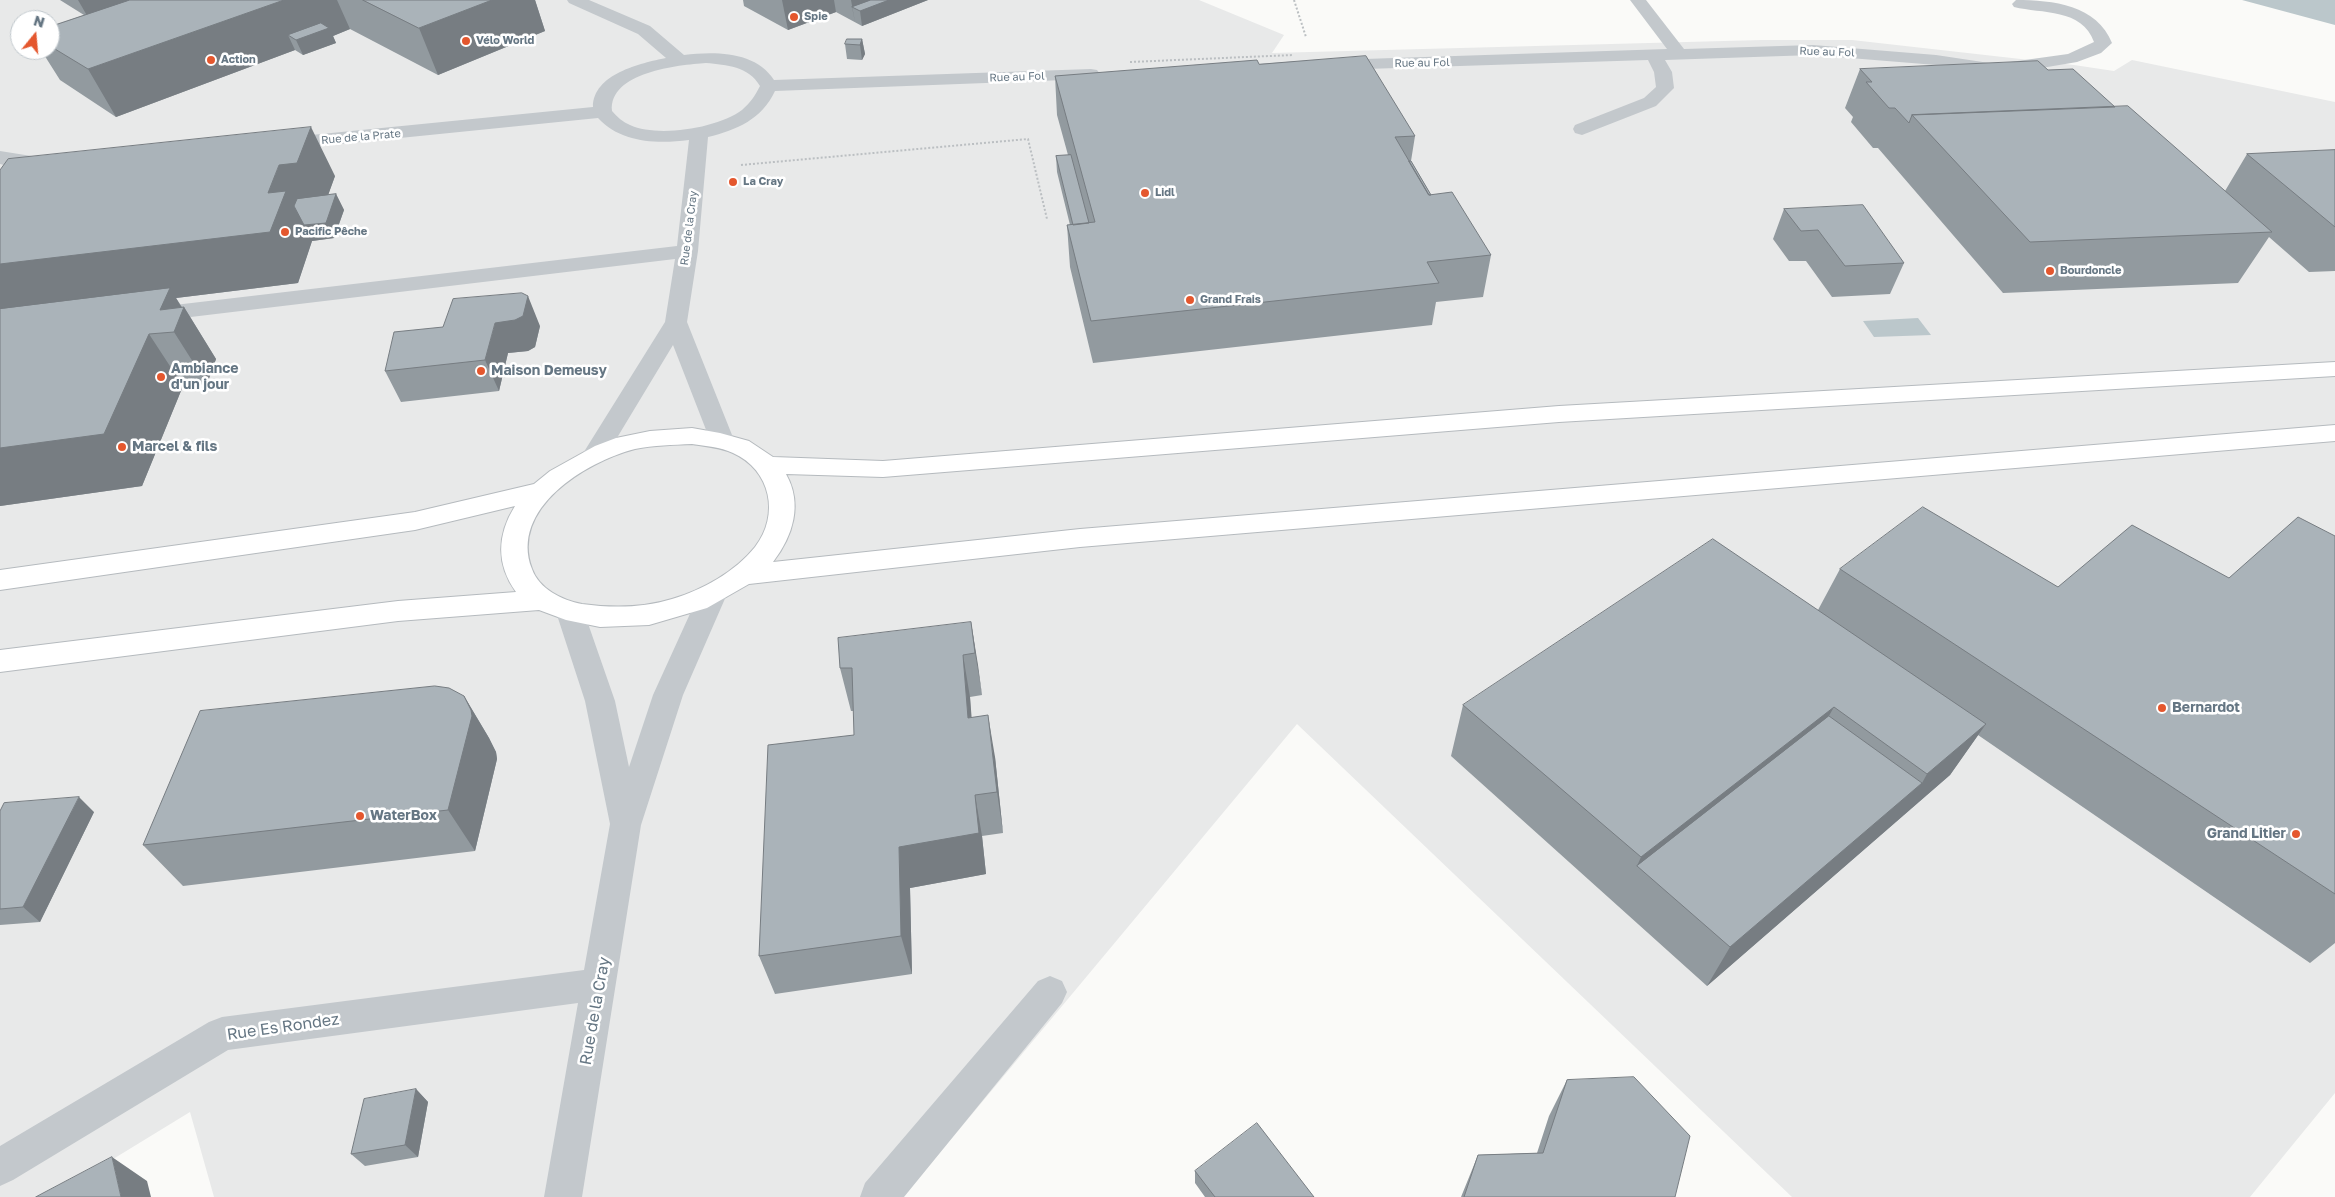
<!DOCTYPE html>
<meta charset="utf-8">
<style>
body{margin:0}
#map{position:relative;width:2335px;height:1197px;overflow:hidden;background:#fafaf8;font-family:"Golos Text",sans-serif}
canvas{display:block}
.north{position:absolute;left:10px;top:10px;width:50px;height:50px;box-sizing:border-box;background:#fff;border:1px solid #c1c8cd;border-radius:50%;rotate:17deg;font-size:14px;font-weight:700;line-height:20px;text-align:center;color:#657683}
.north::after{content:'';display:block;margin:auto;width:18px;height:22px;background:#e4572e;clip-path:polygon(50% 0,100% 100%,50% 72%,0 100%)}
</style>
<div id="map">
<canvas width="2335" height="1197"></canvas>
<div class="north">N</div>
</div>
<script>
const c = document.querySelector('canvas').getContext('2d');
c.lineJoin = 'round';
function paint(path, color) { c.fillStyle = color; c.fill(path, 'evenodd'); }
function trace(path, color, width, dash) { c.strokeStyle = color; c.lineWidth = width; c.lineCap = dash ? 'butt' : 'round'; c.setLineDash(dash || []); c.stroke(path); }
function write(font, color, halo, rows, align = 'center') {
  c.font = font + ' "Golos Text",sans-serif'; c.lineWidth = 5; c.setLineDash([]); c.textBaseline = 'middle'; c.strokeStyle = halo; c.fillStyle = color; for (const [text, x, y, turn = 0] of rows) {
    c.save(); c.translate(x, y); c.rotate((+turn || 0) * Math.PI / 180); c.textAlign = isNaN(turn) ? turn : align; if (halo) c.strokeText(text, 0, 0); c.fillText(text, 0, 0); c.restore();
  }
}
const built = new Path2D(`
 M0,0H1199L1284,35L1272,53L1762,40H1852L2074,65L2114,71L2132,60L2335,102V1093L2250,1197H1792L1297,724L903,1197H214L190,1112L51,1197H0ZM20,20H50V50H20Z`);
const water = new Path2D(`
 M2242,0H2335V25Z
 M1918,318L1931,335L1874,337L1863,321Z`);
const path = new Path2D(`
 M1294,0L1306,37
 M1130,62L1293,55
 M741,165L1028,139L1047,219`);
const minor = new Path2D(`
 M567,0H589L650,26L684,55C714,51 756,51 774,80L1091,69L1097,70L1100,74L1097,78L1091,79L775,91C762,119 737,130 708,137L698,251L687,322L734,440L731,446L722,448L713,446L710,440L673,345L603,461L594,463L585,461L582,455L665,322L675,259L149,322L141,320L138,315L141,310L149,308L677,246L689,140C657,144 621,143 598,118L281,150L274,148L271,144L274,140L281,138L593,107C593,74 641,63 666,58L638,34L569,3ZM706,63C727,65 748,66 760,86C755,96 750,103 742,110C718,128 658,138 630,125C623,122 617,117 612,111C609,72 678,65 706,63Z
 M1630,0H1646L1684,49L1813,45L1936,55L1996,64L2068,54L2094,42C2082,8 2042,14 2014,7L2012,4L2016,0C2053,0 2097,5 2112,43L2101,53L2077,62L2000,75L1936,65L1813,55L1665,60L1672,72L1674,88L1656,106L1582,135L1575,133L1573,129L1575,125L1644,98L1656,87L1654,72L1648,60L1334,70L1328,69L1325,65L1328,61L1334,60L1667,49Z
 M0,151L44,158L51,160L54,164L51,168C36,172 15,168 0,164Z
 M713,584L723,587L727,594L683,695L641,825L582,1197H544L578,1003L228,1050L13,1180L0,1186V1146L209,1022L222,1017L584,970L610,824L585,701L556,612L560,605L570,602L580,605L584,612L615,701L629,767L653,695L699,594L703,587Z
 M1050,976L1062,981L1067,992L1062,1003L904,1197H860L865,1183L1038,981Z`);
const major = new Path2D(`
 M2335,362V376L1559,422L883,477L786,474C803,504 793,536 773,562L1080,529L2335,425V441L1080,547L749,584L707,608L649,625L600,627L566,620L539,610L398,621L0,672V650L398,601L516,592C496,564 497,535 515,506L415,530L0,590V570L415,512L534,484L550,471L595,446L616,438L650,431L692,428L720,433L749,441L773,457L883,461L1559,406ZM692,444C706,446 720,447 733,453C771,470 780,515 755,547C735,572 702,590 672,599C643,608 612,608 582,604C562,600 539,589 532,569C509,509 585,462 635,449C654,445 673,445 692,444Z`);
const wall = new Path2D(`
 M60,0H535L545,31L438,75L350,29L333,36L336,43L303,55L295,50L116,117L60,80L41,50H50V27L84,15Z
 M743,0H928L862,26L836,12L788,30L744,6Z
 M862,39L865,54L862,60L847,59L845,44Z
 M1259,64L1415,136L1411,161L1431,195L1491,255L1483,297L1436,302L1432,325L1093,363L1070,267L1067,225H1070L1057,172L1056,156L1068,155L1057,115L1055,76Z
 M1860,69L2048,70L2115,107L2225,191L2247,154L2335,150V271L2309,272L2269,237L2238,283L2003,293L1878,148H1873L1851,122L1853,117L1845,108Z
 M0,170L335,176L328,195L336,194L344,210L334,238L312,241L298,283L176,298L182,307H184L216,359L207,384L183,386L142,486L0,506Z
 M1784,209L1904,263L1890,294L1832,297L1806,261H1789L1773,239Z
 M540,326L535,347L528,351L508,353L499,391L401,402L385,371Z
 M2335,536V943L2310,963L1978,735L1950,775L1707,986L1451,756L1463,705L1818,610L1840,569L2058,587L2229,578Z
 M971,622L982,695L970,697L971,717L995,757L1003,833L982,836L986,874L910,888L912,974L775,994L759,956L854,735V711H851L840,668Z
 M464,696L489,738L496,752L497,759L475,851L183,886L143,845Z
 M0,811L94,812L40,922L0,925Z
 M1567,1080L1675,1197H1461L1478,1155L1537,1153L1549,1116Z
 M416,1089L428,1102L418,1157L365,1166L351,1154Z
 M1195,1171L1314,1197H1205L1195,1183Z`);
const shadedWall = new Path2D(`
 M78,0H145L89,19Z
 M284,0H337L350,29L333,36L336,43L303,55L296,40L288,35L295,50L116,117L88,69Z
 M492,0H535L545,31L438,75L419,28Z
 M782,0H834L836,12L788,30Z
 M851,0H928L862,26L860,11L852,7L855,22Z
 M862,39L865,54L862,60L860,45Z
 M311,127L335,176L322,212L336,194L344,210L334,238L312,241L298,283L176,298L183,310L184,307L216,359L207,384L160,310L0,320V264L268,193L279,165Z
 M528,296L540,326L535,347L528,351L508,353L499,391L485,360L495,323Z
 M149,334L183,386L142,486L0,506V448Z
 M971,622L978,665L982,695L975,653Z
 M963,655L970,697L975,760L968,718Z
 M464,696L489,738L496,752L497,759L475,851L448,810Z
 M1834,707L1805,758L1637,866L1641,857Z
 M988,715L995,757L1003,833L997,792Z
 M1986,724L1950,775L1707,986L1730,947L1922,783L1927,774Z
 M975,795L982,836L986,874L910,888L912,974L901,936L899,847Z
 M79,797L94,812L40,922L23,907Z
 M416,1089L428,1102L418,1157L405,1145Z
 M112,1157L147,1181L151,1197H121Z`);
const building = new Path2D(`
 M130,0H284L88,69L50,46V27Z
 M363,0H492L419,28Z
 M871,0H889L860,11L852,7Z
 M321,23L329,28L296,40L288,35Z
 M847,39H862L860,45L845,44Z
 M1366,56L1415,136L1395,137L1429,195L1452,192L1491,255L1427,262L1439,283L1091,321L1067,225L1095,222L1055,76L1257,60L1259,64Z
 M2038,61L2048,70L2073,69L2115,107L1912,115L1909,123L1895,108H1889L1866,82H1872L1860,69Z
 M2128,106L2272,232L2030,242L1912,115Z
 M311,127L297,163L279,165L268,193L286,191L270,232L0,264V170L8,159Z
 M2335,150V227L2247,154Z
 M1071,155L1089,223L1073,225L1056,156Z
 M1409,161H1411L1431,195H1429Z
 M336,194L326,223L304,225L294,206L297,199Z
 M1863,205L1904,263L1845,266L1818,230L1801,231L1784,209Z
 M170,288L160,310L184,307L174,332L149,334L104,434L0,448V309Z
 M522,293L528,296L523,316L515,320L495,323L485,360L385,371L394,332L443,327L453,299Z
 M1923,507L2058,587L2132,525L2229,578L2298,517L2335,536V894L1840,569Z
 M1713,539L1986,724L1927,774L1834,707L1641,857L1463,705Z
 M971,622L975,653L963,655L968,718L988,715L997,792L975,795L979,833L899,847L901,936L759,956L768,745L854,735L852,668H840L838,638Z
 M435,686L449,688L464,696L471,710L472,716L448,810L143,845L200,711Z
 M1829,716L1922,783L1730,947L1637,866Z
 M79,797L23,907L0,909V811L4,803Z
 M1634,1077L1690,1136L1675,1197H1464L1478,1155L1543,1153L1567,1080Z
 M416,1089L405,1145L351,1154L364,1099Z
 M1257,1123L1314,1197H1215L1195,1171Z
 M112,1157L121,1197H36Z`);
const markers = [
 [794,17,5,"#e4572e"],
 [466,41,5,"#e4572e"],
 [211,60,5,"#e4572e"],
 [733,182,5,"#e4572e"],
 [1145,193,5,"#e4572e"],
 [285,232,5,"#e4572e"],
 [2050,271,5,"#e4572e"],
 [1190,300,5,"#e4572e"],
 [481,371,5,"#e4572e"],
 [161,377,5,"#e4572e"],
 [122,447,5,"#e4572e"],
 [2162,708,5,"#e4572e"],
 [360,816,5,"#e4572e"],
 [2296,834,5,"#e4572e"]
];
const farPoinames = [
 ["Spie",804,17],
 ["Vélo World",476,41],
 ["Action",221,60],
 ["La Cray",743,182],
 ["Lidl",1155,193],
 ["Pacific Pêche",295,232],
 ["Bourdoncle",2060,271],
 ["Grand Frais",1200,300]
];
const farStreetnames = [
 ["Rue au Fol",1827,52,2],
 ["Rue au Fol",1422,63,-1],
 ["Rue au Fol",1017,77,-2],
 ["Rue de la Prate",361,137,-5],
 ["Rue de la Cray",689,228,-83]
];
const poiNames = [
 ["Ambiance",171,369],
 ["d'un jour",171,385],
 ["Maison Demeusy",491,371],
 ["Marcel & fils",132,447],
 ["Bernardot",2172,708],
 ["WaterBox",370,816],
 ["Grand Litier",2286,834,"right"]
];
const nearStreetnames = [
 ["Rue de la Cray",595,1011,-80],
 ["Rue Es Rondez",283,1027,-8]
];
paint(built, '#e8e9e9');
paint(water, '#bbc7cb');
trace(major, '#b5babe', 2);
trace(path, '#bbbfc2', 2, [2, 2]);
paint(minor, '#c3c8cc');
paint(major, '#fff');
paint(wall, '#929a9f');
paint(shadedWall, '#777d82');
paint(building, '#aab3b9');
trace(building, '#777d82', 1);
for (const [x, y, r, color] of markers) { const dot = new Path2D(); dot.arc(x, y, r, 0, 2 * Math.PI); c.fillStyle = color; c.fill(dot); trace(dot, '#fff', 2); }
write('bold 11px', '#657683', '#fff', farPoinames, 'left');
write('11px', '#657683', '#fff', farStreetnames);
write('bold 14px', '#657683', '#fff', poiNames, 'left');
write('16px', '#657683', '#fff', nearStreetnames);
</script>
